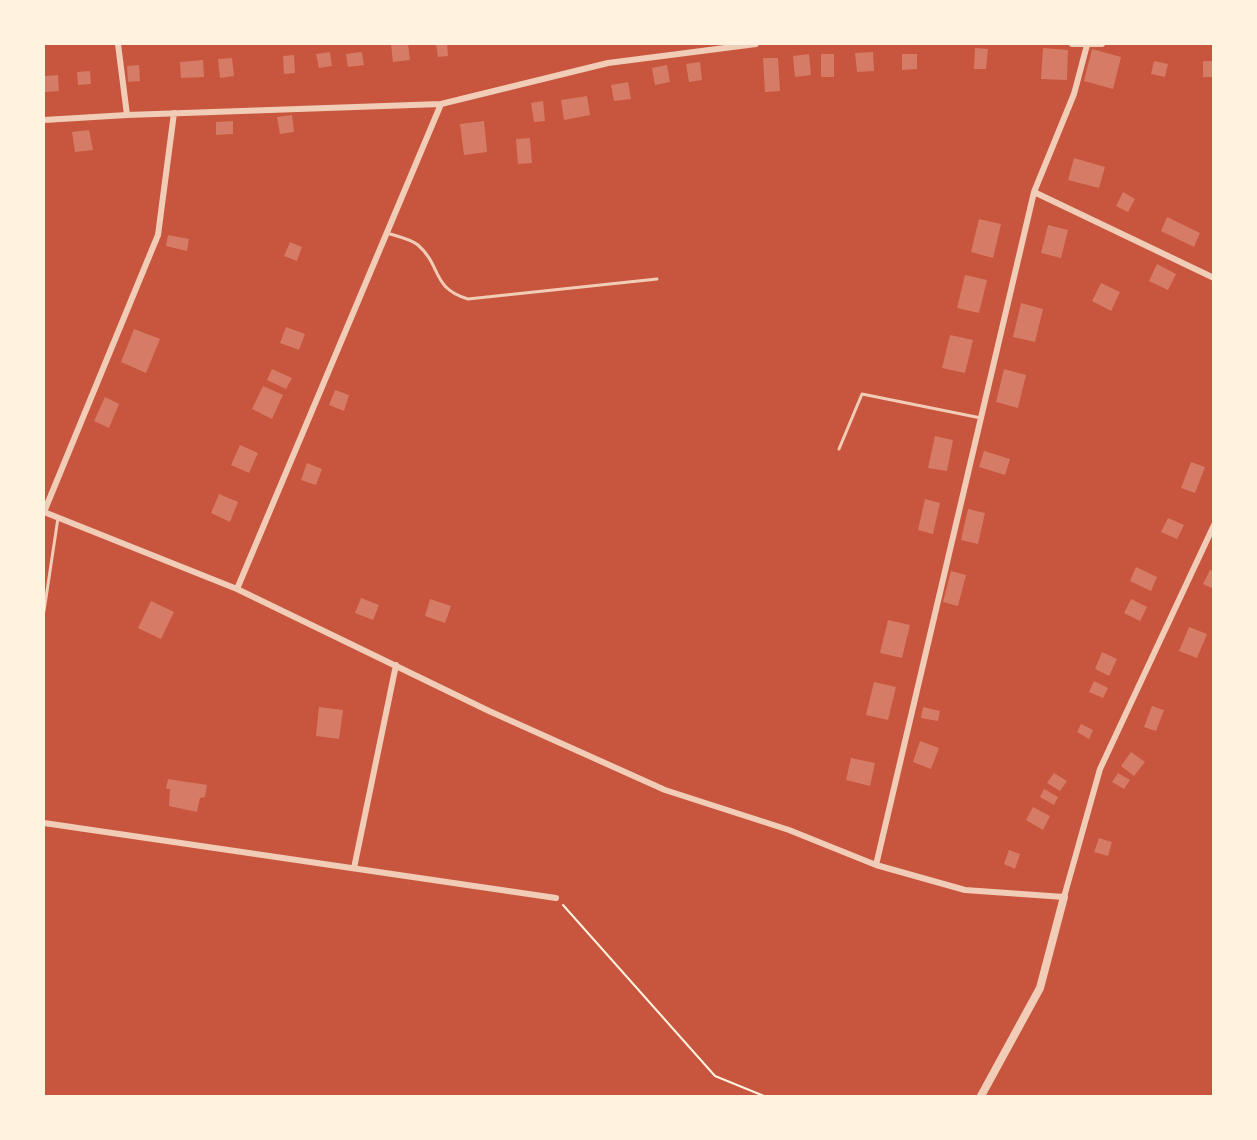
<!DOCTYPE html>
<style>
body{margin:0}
#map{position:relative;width:1257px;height:1140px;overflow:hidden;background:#c8553d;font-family:"Libre Baskerville",serif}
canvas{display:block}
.frame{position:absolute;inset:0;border:45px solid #fff3e0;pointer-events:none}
</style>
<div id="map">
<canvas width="1257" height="1140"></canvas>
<div class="frame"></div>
</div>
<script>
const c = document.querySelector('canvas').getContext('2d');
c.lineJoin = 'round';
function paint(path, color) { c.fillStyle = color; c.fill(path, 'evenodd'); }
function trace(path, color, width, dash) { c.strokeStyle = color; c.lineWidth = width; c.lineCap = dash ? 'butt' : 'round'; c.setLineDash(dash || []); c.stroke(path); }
const building = new Path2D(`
 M391,44H408L410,60L393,62Z
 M436,44H447L448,56L438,57Z
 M975,48L988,49L986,69H974Z
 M1043,48L1068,50L1067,80L1041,79Z
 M1092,49L1121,57L1113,89L1084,81Z
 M330,52L332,66L319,68L316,54Z
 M362,52L364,65L348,67L346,54Z
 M873,52L874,71L857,72L855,53Z
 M809,54L811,75L795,77L793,56Z
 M821,54H834V77H821Z
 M902,54H917V69L902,70Z
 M294,55L295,73L284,74L283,56Z
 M232,58L234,76L220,78L218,59Z
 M763,58H778L780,91L765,92Z
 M203,60L204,77L181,78L180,62Z
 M1154,61L1168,64L1165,77L1151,74Z
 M1203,61H1214V77H1203Z
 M700,62L702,80L689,82L686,64Z
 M139,65L140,81L128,82L127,66Z
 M667,65L670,82L655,85L652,68Z
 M90,71L91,84L78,85L77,72Z
 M58,75L59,91L44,92V76Z
 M628,82L631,99L614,101L611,85Z
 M587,96L590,115L564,120L561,100Z
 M543,101L545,121L534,122L531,103Z
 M292,115L294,132L280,134L277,117Z
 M233,121V134L216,135V122Z
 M484,121L487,152L464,155L460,124Z
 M89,130L93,150L75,152L72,132Z
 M530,138L532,163L518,164L516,139Z
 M1074,158L1105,167L1099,188L1068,180Z
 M1123,192L1135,199L1128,212L1116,206Z
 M1167,217L1200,233L1194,247L1161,231Z
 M979,219L1001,224L993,258L971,252Z
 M1048,225L1068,230L1061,258L1041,253Z
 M168,235L189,239L187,251L166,246Z
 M290,242L302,247L297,261L284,256Z
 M1157,264L1176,274L1168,290L1149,281Z
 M965,275L987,280L979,313L957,308Z
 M1101,283L1120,292L1111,311L1092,301Z
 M1021,303L1043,309L1035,342L1013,337Z
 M286,327L305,334L299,350L280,343Z
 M134,329L160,339L146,373L121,362Z
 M950,335L973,340L965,373L942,368Z
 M272,369L292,378L286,389L267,380Z
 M1004,369L1026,375L1018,408L996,402Z
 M263,386L283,395L272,419L252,409Z
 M335,390L349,395L344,411L329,405Z
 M105,397L119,404L109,428L94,421Z
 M935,436L953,440L947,471L928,468Z
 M240,445L258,453L249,473L231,465Z
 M984,451L1010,459L1005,475L979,467Z
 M1191,462L1205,467L1195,493L1181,488Z
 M307,463L322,469L316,485L301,480Z
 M219,494L238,502L230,522L211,513Z
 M925,499L940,503L933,534L918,530Z
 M968,509L985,513L978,544L961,540Z
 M1168,518L1184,525L1177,539L1161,532Z
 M1136,567L1157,577L1151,591L1130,581Z
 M1210,570L1214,572V589L1203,584Z
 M951,571L966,575L958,606L943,602Z
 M361,598L379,605L373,620L355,613Z
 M430,599L451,606L445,623L425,616Z
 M1131,599L1147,607L1140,621L1124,613Z
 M151,601L174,612L161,639L138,628Z
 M888,620L910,625L902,658L880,653Z
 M1189,627L1207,634L1197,658L1179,651Z
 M1102,652L1117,659L1109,676L1095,669Z
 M1094,681L1108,688L1103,698L1089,692Z
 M874,682L896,687L888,720L866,715Z
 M1152,706L1164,710L1156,731L1144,727Z
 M319,707L343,710L339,739L316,736Z
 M923,707L940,711L938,721L921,718Z
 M1081,724L1093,730L1089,739L1077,732Z
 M920,741L939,748L931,769L913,762Z
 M1131,752L1145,762L1134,776L1121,766Z
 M851,758L875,763L870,786L846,780Z
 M1054,773L1067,781L1060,791L1047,783Z
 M1118,773L1130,780L1124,789L1112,782Z
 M168,779L207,785L205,797L200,798L197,812L169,806L170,789H166Z
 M1044,789L1058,797L1054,805L1040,797Z
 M1033,807L1050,816L1043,830L1026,820Z
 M1099,838L1112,842L1108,856L1094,852Z
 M1009,850L1020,854L1015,869L1004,864Z`);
const path = new Path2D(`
 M563,905L715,1076L764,1096`);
const service = new Path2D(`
 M387,233C396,236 411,239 418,245C442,266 431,288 468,299L657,279
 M839,449L862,394L981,418
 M44,611L58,518`);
const minor = new Path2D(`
 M118,44L127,115
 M1072,44H1102
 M44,120L127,115L441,104L608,63L756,44
 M1034,192L1214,278
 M44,512L237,589L489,711L665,790L789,830L876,865L965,890L1064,897L1100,769L1214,525
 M44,512L158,235L174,113
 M237,589L441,104
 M44,823L556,898
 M876,865L1034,192L1074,94L1087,45
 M354,868L396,665`);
const tertiary = new Path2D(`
 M981,1096L1040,988L1064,897`);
paint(building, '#d67c66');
trace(path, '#fff3e0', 2);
trace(service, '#f1ccb7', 3);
trace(minor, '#f1ccb7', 6);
trace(tertiary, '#f1ccb7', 8);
</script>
